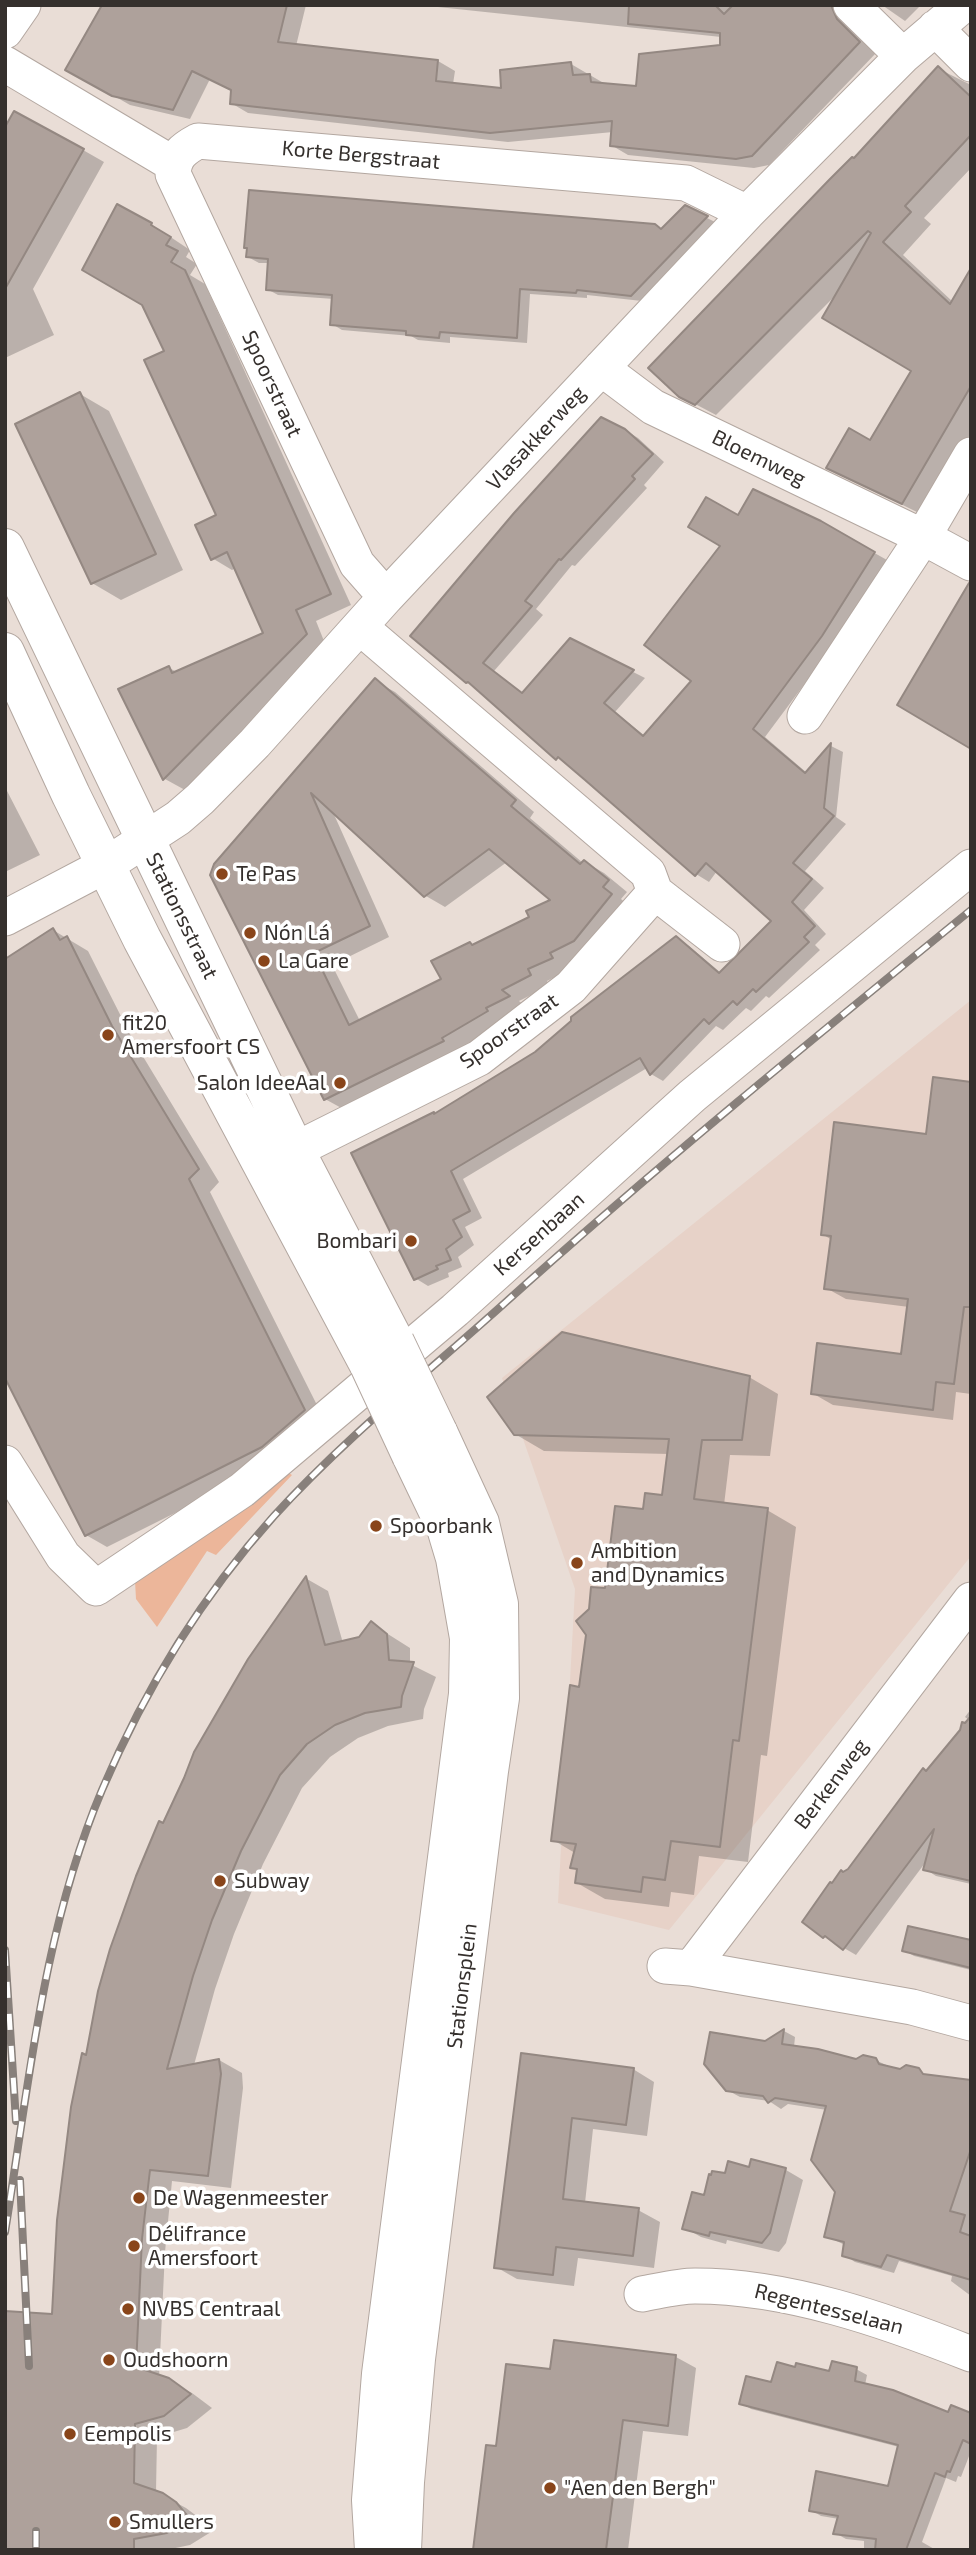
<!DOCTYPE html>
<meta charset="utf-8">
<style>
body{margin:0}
#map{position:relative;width:976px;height:2555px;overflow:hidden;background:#e9ddd6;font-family:"Exo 2",sans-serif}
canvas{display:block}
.frame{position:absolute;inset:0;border:7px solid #35302d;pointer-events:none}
</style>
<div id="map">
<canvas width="976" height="2555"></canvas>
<div class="frame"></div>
</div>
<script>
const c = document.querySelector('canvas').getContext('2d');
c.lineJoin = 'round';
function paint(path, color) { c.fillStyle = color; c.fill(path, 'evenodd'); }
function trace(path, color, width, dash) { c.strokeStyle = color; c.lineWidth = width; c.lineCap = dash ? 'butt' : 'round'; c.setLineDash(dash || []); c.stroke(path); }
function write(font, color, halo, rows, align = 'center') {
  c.font = font + ' "Exo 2",sans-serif'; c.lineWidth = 7; c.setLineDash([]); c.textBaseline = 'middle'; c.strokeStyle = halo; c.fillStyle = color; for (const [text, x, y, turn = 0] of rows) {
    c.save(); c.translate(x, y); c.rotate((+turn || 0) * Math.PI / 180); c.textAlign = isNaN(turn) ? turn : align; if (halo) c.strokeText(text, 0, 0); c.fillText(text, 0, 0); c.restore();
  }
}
const built = new Path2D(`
 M971,1000V1556L669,1930L558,1903L575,1589L502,1378Z`);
const green = new Path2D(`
 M287,1472L292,1475L216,1555L207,1551L157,1627L136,1599L135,1581Z`);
const shadow = new Path2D(`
 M104,5H306L296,46L438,61L455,71L453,84L503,89L571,64L607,85L637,88L728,46L784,5H851L876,53L769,165L754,168L628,155L611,145L613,132L508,142L248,113L231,103L233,90L210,79L190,119L130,105L67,69Z
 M419,5H743L740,39Z
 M882,5H918L920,6L905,21Z
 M939,69L971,85V168L924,218L931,224L903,255L953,302L971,272V433L923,515L848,478L913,370L837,294L716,415L680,396L854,160Z
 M5,131L83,150L104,162L33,289L54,335L5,358Z
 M685,207L717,223L642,301L587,295V298L530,294L527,343L450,337V343L418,340L411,336L342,330L332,324L334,299L278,295L267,289L269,263H259L248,257L662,230Z
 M151,224L190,250L186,257L197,264L190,275L205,284L351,605L316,621L326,646L185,790L165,779L120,690L169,668L177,672L266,634L236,568L232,570L212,558L218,516L166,352L144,304L84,270Z
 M80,394L109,411L183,570L121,600L92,583Z
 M625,430L638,438L664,462L644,485L647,488L575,566L572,565L536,609L543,615L494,671L524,694L570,640L645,678L615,712L645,736L694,681L723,546L738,517L821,523L887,560L835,643L765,737L807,773L831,746L843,752L836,817L846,824L805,871L824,888L804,910L826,934L815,945L820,950L769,998L766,996L751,1011L746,1008L723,1030L716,1026L663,1081L651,1074L647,1068L463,1179L482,1218L465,1227L474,1245L458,1257L462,1267L448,1273L449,1277L428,1286L415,1278L434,1114L536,1053L676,938L689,946L721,973L773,921L717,871L709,882L696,874L570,766L531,737L477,687L467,682Z
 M375,681L395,692L534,812L530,818L583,863L585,862L604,873L627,892L621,899L630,907L571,969L547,981L549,986L519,1001L527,1008L484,1037L345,1110L325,1099L212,875ZM332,810L426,896L445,907L507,862L553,901L531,918L474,946L443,980L360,1021L332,965L389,937Z
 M5,787L40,855L5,872Z
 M53,930L88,951L133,1040L219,1182L210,1192L326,1423L283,1459L107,1547L86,1535Z
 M971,1083V1394L956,1392L953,1420L833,1405L812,1393L902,1356L909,1307L846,1299L826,1288L832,1240L822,1234L928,1136Z
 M749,1377L778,1394L770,1456L730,1455L724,1505L767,1510L796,1527L767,1756L761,1755L748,1862L699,1856L694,1895L671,1892L669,1907L605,1899L577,1883L578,1871L572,1867L575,1853L553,1840L581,1689L607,1590L644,1511L664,1497L669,1454L544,1451L515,1434Z
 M307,1579L328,1591L343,1643L360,1639L372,1624L410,1648V1664L436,1677L424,1709L423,1719L388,1726L358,1738L330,1757L302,1788L263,1864L234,1934L215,1989L194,2065L219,2060L242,2073L243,2088L231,2188L172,2181L165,2252L159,2377L192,2393L212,2408L187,2428L157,2437L156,2492L186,2508L198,2517L211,2532L190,2545L166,2550H5L53,2316L87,2057L163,1825Z
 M971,1709V1884L936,1876L925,1869L928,1859L856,1955L844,1948L832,1885L844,1874L969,1720L965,1717Z
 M971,1942V1970L914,1956L904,1950Z
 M784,2031L795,2037L794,2047L856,2061L875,2060L900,2071L918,2070L931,2077L971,2083V2296L951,2281L952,2276L899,2261L894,2273L855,2262L844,2255L845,2245L826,2236L837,2191L827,2110L788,2104L781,2109L769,2101L740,2097L727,2090L765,2043Z
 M523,2055L633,2069L654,2082L647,2136L593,2129L585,2203L638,2210L660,2222L654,2268L578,2258L574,2286L517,2279L496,2267Z
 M752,2161L786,2170L803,2180L786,2243L779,2252L727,2240L726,2244L701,2237L685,2228L705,2197L727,2175L751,2169Z
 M676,2357L696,2368L688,2436L643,2431L628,2550H475L498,2448L552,2371Z
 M856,2369L867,2375L865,2385L971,2424V2451L961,2477L958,2476L956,2482L946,2478L922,2542L936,2550H864V2541L846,2539L835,2533L839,2519L821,2516L811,2510L889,2488L899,2447L751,2409L741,2403L772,2385Z`);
const building = new Path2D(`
 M102,5H287L278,42L438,60L436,81L501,88L500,70L571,62L573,75L590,74L591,82L636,86L639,54L720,45V33L628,24L629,5H715L724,14L733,5H831L837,19L860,42L752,156L736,159L610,146L612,121L490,133L230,104L231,90L192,71L173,110L112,96L65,70Z
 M938,66L971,97V135L905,206L911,212L883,242L950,304L971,268V386L902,504L826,468L849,428L870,440L911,371L822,318L871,233L868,231L695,405L679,397L648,368L829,180L852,157L854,158Z
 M14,111L84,149L5,289V127Z
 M249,190L655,224L661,229L685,205L708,216L631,296L577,290L576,293L520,289L517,338L440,332L439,338L406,335V331L330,325L332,295L266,290L268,259L246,257L247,248H244Z
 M117,204L152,223L151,225L171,237L166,245L178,251L171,262L185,270L331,594L296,610L307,634L163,780L118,689L169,666L172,673L263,633L227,552L211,560L195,525L216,515L144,360L164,351L142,305L82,270Z
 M80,392L156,554L91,584L15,424Z
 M601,417L625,429L653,454L632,476L635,479L561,560L559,559L525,601L532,606L483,663L522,693L570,638L634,670L604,703L643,736L691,681L644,645L720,546L688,527L706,497L738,515L753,489L821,521L875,552L822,636L753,729L805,773L831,743L824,808L834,816L793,863L812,879L792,902L815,926L804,937L809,942L756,992L753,989L737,1005L733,1001L709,1024L704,1019L650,1075L640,1058L451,1171L470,1211L453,1220L462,1237L446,1249L451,1260L436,1266L438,1269L414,1280L351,1153L434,1112V1114L535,1052L571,1021V1017L676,936L719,973L771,921L706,863L695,876L585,780L558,757L556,760L468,682L466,683L410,636L514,513Z
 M969,583H971V749L897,705Z
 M375,678L516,800L511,806L580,864L584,860L609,880L603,887L612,894L574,941L550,953L553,958L528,969L531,975L502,990L510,996L486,1008L488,1011L442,1038L444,1041L324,1100L210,875L214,864ZM311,793L424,897L489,849L550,900L526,911L529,917L472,945L470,942L431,961L441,979L349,1025L314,953L370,926Z
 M53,928L60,940L67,936L112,1026L199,1169L189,1179L305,1410L262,1447L85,1536L5,1378V959Z
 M933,1077L971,1082V1307H964L954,1384L936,1382L933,1410L811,1394L817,1343L901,1354L908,1299L824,1289L831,1236L821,1235L834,1122L926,1134Z
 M562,1332L750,1376L742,1440H702L694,1499L768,1508L739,1741L733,1740L720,1847L671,1841L665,1880L643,1877L641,1892L575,1883L577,1869L570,1868L576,1844L551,1841L570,1685L579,1687L586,1635L576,1621L589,1609L591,1587L605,1588L615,1506L643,1509L645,1493L662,1495L669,1439L514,1435L487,1397Z
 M306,1576L325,1645L359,1637L371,1621L387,1634L389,1660L414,1662L402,1696L401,1707L365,1713L335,1725L307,1744L280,1775L241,1851L212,1920L193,1976L167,2069L219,2059L221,2074L208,2176L150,2170L142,2239L136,2367L169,2378L191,2394L164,2416L135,2424L134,2483L163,2493L176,2502L190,2519L167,2533L134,2539V2550H5V2311L52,2314L57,2220L71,2107L82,2053L86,2055L98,1991L110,1949L136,1876L159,1821L163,1823L184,1778L194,1752L248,1659Z
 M971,1716V1881L923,1870L934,1829L843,1950L825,1936L823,1938L802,1922L830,1882L832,1883L841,1870L843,1872L848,1869L923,1768L926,1771L960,1730L962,1722L965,1723Z
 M908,1926L971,1940V1968L902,1951Z
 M784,2029L782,2044L818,2049L856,2059L863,2055L876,2058L879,2064L900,2069L906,2065L919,2068L923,2074L971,2080V2149L950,2211L965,2215L960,2232L971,2236V2280L887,2255L881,2267L842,2256L844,2242L824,2237L835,2192L811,2160L826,2106L775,2098L768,2103L763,2096L726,2091L704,2064L710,2032L765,2041Z
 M521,2053L634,2068L626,2125L572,2118L563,2199L639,2208L633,2256L556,2247L553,2275L494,2268Z
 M751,2159L786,2168L770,2233L762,2243L710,2232L709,2236L682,2229L692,2192L704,2195L709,2174L711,2175L712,2171L725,2173L728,2161L749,2167Z
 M554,2340L676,2355L668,2426L623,2420L606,2550H473L486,2445L496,2446L506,2364L550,2369Z
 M832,2361L857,2367L855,2381L893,2390L948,2412L951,2405L971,2413V2444L963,2440L950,2472L947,2471L945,2477L935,2473L906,2550H875L876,2539L833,2534L838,2516L809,2511L816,2471L888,2486L898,2445L739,2404L746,2376L771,2382L777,2362L795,2367L796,2363L829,2371Z`);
const minor = new Path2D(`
 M851,5L903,56
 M935,28L971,64
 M5,31L23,5
 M5,64L173,164
 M601,368L653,407L923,537L971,455
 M386,597L357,564L173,174C174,156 183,149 198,141L686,183L747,213
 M805,716L923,537L971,563
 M655,892L722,944
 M5,918L106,865L178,818L200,799L255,743L386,597L747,213L903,56L963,5
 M295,1150L479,1058L571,987L655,892L648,873L360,627
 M5,1463L63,1556L96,1588L242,1490L455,1310L692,1096L971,867
 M665,1966L691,1968L912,2007L971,2023
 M691,1968L971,1600
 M642,2294C659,2291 678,2286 695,2286C788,2286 885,2320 971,2354`);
const major = new Path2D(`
 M5,548L295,1150L395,1342
 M5,652L71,795L142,939L369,1365
 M374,2550L371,2500L381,2374L468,1694L469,1638L455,1558L446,1528L411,1455
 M402,2550L405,2482L416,2359L489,1771L500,1698L499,1604L480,1523L438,1432`);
const rail = new Path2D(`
 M5,1950L16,2121
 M20,2180L29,2366
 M5,2232C29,2084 43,1929 102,1790C144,1691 202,1596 274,1516C345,1438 428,1372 507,1301C657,1166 814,1038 971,910
 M36,2531V2550`);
const majorBridge = new Path2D(`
 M395,1342L438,1432
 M369,1365L411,1455`);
const markers = [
 [222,874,7,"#89451a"],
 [250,933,7,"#89451a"],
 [264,961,7,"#89451a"],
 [108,1035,7,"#89451a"],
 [340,1083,7,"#89451a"],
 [411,1241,7,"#89451a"],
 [376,1526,7,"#89451a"],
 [577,1563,7,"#89451a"],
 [220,1881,7,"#89451a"],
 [139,2198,7,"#89451a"],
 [134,2246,7,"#89451a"],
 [128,2309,7,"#89451a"],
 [109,2360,7,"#89451a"],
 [70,2434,7,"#89451a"],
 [550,2488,7,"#89451a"],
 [115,2522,7,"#89451a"]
];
const streetNames = [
 ["Korte Bergstraat",361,155,5],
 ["Spoorstraat",272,384,65],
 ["Vlasakkerweg",536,438,-47],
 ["Bloemweg",759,458,26],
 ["Stationsstraat",182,916,64],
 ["Spoorstraat",509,1031,-35],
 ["Kersenbaan",539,1234,-42],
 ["Berkenweg",831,1784,-53],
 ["Stationsplein",462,1986,-83],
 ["Regentesselaan",829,2309,14]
];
const poiNames = [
 ["Te Pas",236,874],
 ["Nón Lá",264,933],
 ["La Gare",278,961],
 ["fit20",122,1023],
 ["Amersfoort CS",122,1047],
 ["Salon IdeeAal",326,1083,"right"],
 ["Bombari",397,1241,"right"],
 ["Spoorbank",390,1526],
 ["Ambition",591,1551],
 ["and Dynamics",591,1575],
 ["Subway",234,1881],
 ["De Wagenmeester",153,2198],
 ["Délifrance",148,2234],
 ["Amersfoort",148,2258],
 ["NVBS Centraal",142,2309],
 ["Oudshoorn",123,2360],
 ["Eempolis",84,2434],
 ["\"Aen den Bergh\"",564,2488],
 ["Smullers",129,2522]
];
paint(built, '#e7d2c8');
paint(green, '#ecb69a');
paint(shadow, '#0003');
paint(building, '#aea19b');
trace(building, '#948882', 2);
trace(minor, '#b3a7a0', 37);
trace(major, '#b3a7a0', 40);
trace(minor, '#fff', 35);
trace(major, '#fff', 38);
trace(rail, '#88807b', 8);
trace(rail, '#fff', 5, [16]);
trace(majorBridge, '#b3a7a0', 40, []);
trace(majorBridge, '#fff', 38);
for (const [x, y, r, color] of markers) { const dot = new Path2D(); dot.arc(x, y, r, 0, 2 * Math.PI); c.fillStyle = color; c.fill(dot); trace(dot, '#fff', 2.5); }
write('21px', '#35302d', '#fff', streetNames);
write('21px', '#35302d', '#fff', poiNames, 'left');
</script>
